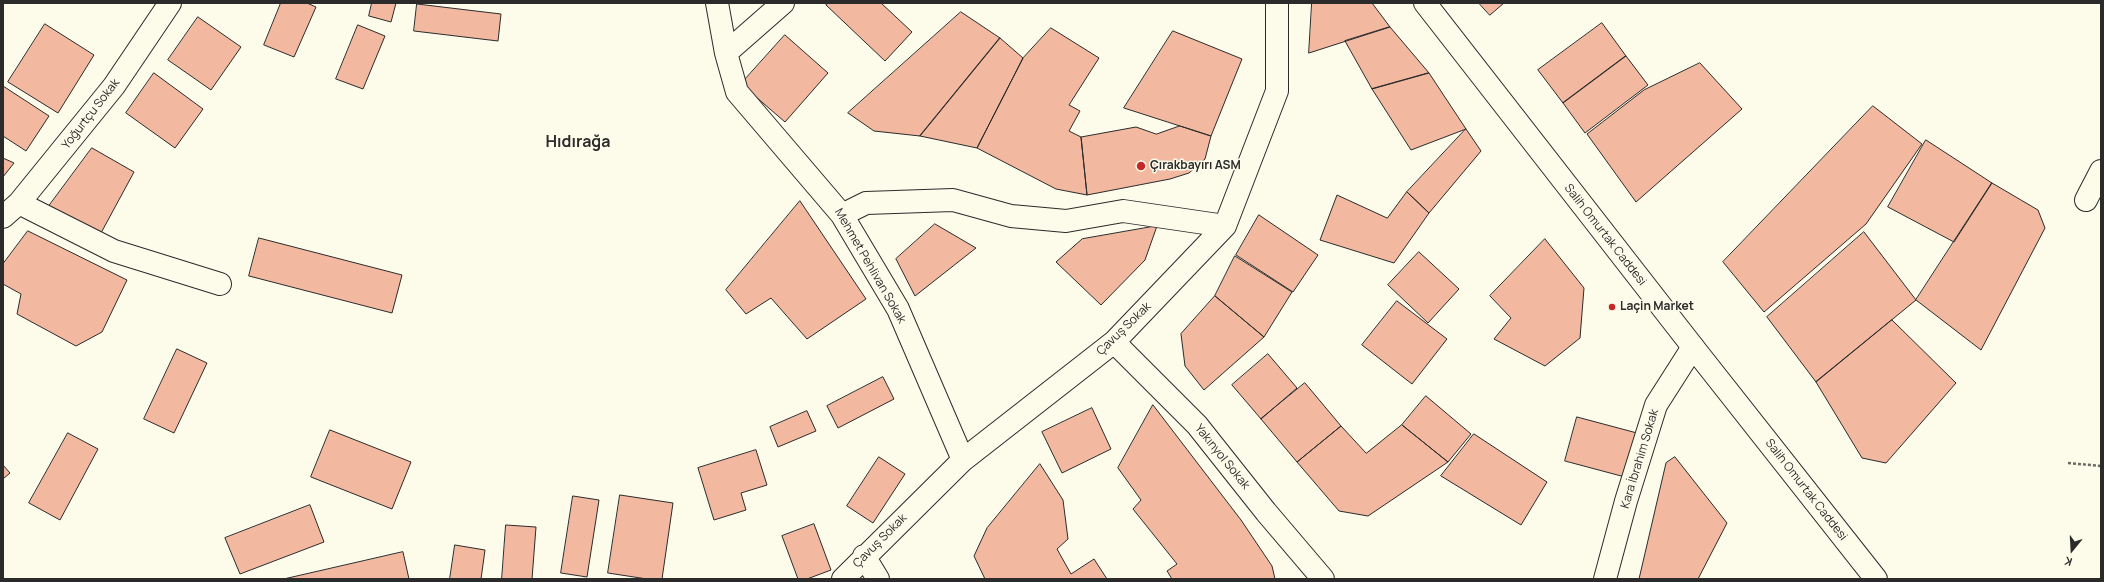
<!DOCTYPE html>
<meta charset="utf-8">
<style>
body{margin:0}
#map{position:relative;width:2104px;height:582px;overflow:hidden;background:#fdfbea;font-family:Manrope,sans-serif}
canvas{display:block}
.frame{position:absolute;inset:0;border:4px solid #2b2b2b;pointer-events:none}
.north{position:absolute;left:2052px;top:530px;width:40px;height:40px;-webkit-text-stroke:3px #fdfbea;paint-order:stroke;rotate:198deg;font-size:11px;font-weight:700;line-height:16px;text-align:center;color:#2b2b2b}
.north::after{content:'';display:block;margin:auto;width:14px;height:18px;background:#2b2b2b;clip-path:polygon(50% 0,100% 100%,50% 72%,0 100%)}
</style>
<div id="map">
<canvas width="2104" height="582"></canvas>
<div class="frame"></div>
<div class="north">K</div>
</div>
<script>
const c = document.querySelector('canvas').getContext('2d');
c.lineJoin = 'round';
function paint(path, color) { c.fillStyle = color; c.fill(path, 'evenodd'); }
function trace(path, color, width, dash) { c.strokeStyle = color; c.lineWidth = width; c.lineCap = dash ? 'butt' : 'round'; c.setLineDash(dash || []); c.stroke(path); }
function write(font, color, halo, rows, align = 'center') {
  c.font = font + ' Manrope,sans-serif'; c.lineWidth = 3; c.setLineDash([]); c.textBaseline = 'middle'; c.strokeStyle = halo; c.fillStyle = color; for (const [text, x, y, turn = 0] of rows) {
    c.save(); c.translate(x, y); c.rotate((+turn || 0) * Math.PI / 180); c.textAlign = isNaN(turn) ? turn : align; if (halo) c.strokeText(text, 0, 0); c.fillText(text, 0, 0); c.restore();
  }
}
const building = new Path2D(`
 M281,3H307L316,7L294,57L264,45Z
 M372,3H396L391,22L369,16Z
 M829,3H881L912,32L885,61L826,5Z
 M1312,3H1372L1390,27L1309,53Z
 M1479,3H1504L1490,15Z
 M417,4L501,14L498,41L414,31Z
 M961,12L1000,38L920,136L874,131L848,113Z
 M198,17L241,47L211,90L168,60Z
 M1602,23L1626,56L1563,103L1538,70Z
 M45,24L94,55L58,113L8,82Z
 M358,25L385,36L363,89L336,79Z
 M1390,27L1429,73L1372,89L1345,41Z
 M1051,28L1099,58L1069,105L1080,111L1069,131L1081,137L1087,195L1056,189L977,148L1023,58Z
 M1173,31L1242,59L1211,136L1124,108Z
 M785,35L828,73L785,122L741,84Z
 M1000,38L1023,58L977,148L920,136Z
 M1626,56L1648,85L1585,133L1563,103Z
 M1700,63L1742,109L1636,202L1587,134L1644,90Z
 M154,73L203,109L175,148L126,113Z
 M1429,73L1466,129L1411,150L1372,89Z
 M3,86L49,116L26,151L3,136Z
 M1873,106L1922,144L1866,224L1764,312L1723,262Z
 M1180,126L1211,136L1205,159L1189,173L1170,179L1087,195L1081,137L1136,127L1156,134Z
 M1466,129L1481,151L1429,213L1407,192Z
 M1926,140L1992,183L1954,242L1888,207Z
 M92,148L134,172L101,233L49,206Z
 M3,158L14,163L3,177Z
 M1992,183L2038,210L2045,228L1981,350L1916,300Z
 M1407,192L1429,213L1394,263L1320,240L1337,195L1387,218Z
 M800,201L866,299L807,339L771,298L746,314L726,290Z
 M1259,215L1318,255L1293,292L1236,255Z
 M935,224L976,248L915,296L896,259Z
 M1157,226L1145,260L1101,305L1056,262L1082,239Z
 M28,231L127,280L102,332L76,346L17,314L21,294L3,284V264Z
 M1864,232L1916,300L1816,382L1767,317Z
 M259,238L402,275L392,313L249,276Z
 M1545,239L1584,288L1580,338L1545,366L1494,339L1511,318L1490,296Z
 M1419,252L1459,289L1428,323L1388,285Z
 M1235,256L1292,292L1264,337L1215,296Z
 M1215,296L1264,337L1204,390L1185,366L1181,334Z
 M1397,301L1447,339L1412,384L1362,345Z
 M1892,320L1956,383L1886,463L1862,458L1816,382Z
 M177,349L207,363L174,433L144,419Z
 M1268,354L1297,388L1261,419L1232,385Z
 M883,377L894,399L838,428L827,406Z
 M1305,383L1341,426L1297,462L1261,419Z
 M1426,396L1471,434L1448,462L1402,425Z
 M1153,405L1241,520L1272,566L1275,579H1172L1167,571L1177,564L1133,509L1141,500L1118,468Z
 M1092,408L1111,449L1062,473L1042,432Z
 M807,411L816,431L778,447L770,427Z
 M1577,417L1637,433L1625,477L1565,461Z
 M1402,425L1448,462L1368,516L1339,511L1297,462L1341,426L1366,453Z
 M330,430L411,462L392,509L311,477Z
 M68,433L98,449L60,520L29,503Z
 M1474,434L1547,482L1521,525L1441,476Z
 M756,450L767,485L741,493L746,510L714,520L698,468Z
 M879,457L905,474L873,523L847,506Z
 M1675,457L1727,523L1698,579H1639L1666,463Z
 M1040,464L1063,500L1068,539L1057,549L1071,574L1094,559L1107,579H985L974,556L987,528Z
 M3,465L10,473L3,479Z
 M620,495L673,503L662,579H647L608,573Z
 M573,496L599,500L587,577L561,573Z
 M310,505L324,542L240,574L225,538Z
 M814,524L831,570L807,579H798L782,536Z
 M506,525L536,527L532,579H502Z
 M455,545L485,550L481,579H450Z
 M403,552L409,579H284Z`);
const path = new Path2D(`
 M2068,463L2101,466`);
const street = new Path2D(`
 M717,3L726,53L737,92L842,215L898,309L963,460
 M726,53L783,3
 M2086,200L2101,171
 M19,203L114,251L220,284
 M842,215L866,203L953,200L1011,216L1066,221L1123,211L1225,226
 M3,217L19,203L114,86L170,3
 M1114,342L1197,425L1266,512L1323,579
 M864,556L878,579
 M843,579L963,460L1114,342L1225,226L1277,91V3
 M1605,579L1626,501L1656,405L1693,347`);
const primary = new Path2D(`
 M1425,3L1693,347L1876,579`);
const markers = [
 [1141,166,5,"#c62828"],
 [1612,307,4,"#c62828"]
];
const streetNames = [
 ["Yoğurtçu Sokak",91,114,-52],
 ["Salih Omurtak Caddesi",1605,235,52],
 ["Mehmet Pehlivan Sokak",870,266,60],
 ["Çavuş Sokak",1124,329,-44],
 ["Yakınyol Sokak",1222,457,51],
 ["Kara İbrahim Sokak",1640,459,-73],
 ["Salih Omurtak Caddesi",1806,490,52],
 ["Çavuş Sokak",880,541,-45]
];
const poiNames = [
 ["Çırakbayırı ASM",1150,166],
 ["Laçin Market",1620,307]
];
const districtNames = [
 ["Hıdırağa",578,143]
];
paint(building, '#f2b8a0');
trace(building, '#2b2b2b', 1);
trace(street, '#2b2b2b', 24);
trace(primary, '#2b2b2b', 24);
trace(path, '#6a6964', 2.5, [3, 2]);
trace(street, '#fdfbea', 22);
trace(primary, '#fdfbea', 22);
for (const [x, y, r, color] of markers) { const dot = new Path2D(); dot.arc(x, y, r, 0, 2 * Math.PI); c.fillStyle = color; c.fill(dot); trace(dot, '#fdfbea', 1.5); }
write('12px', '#2b2b2b', '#fdfbea', streetNames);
write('bold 12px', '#2b2b2b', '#fdfbea', poiNames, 'left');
write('bold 16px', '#2b2b2b', '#fdfbea', districtNames);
</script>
